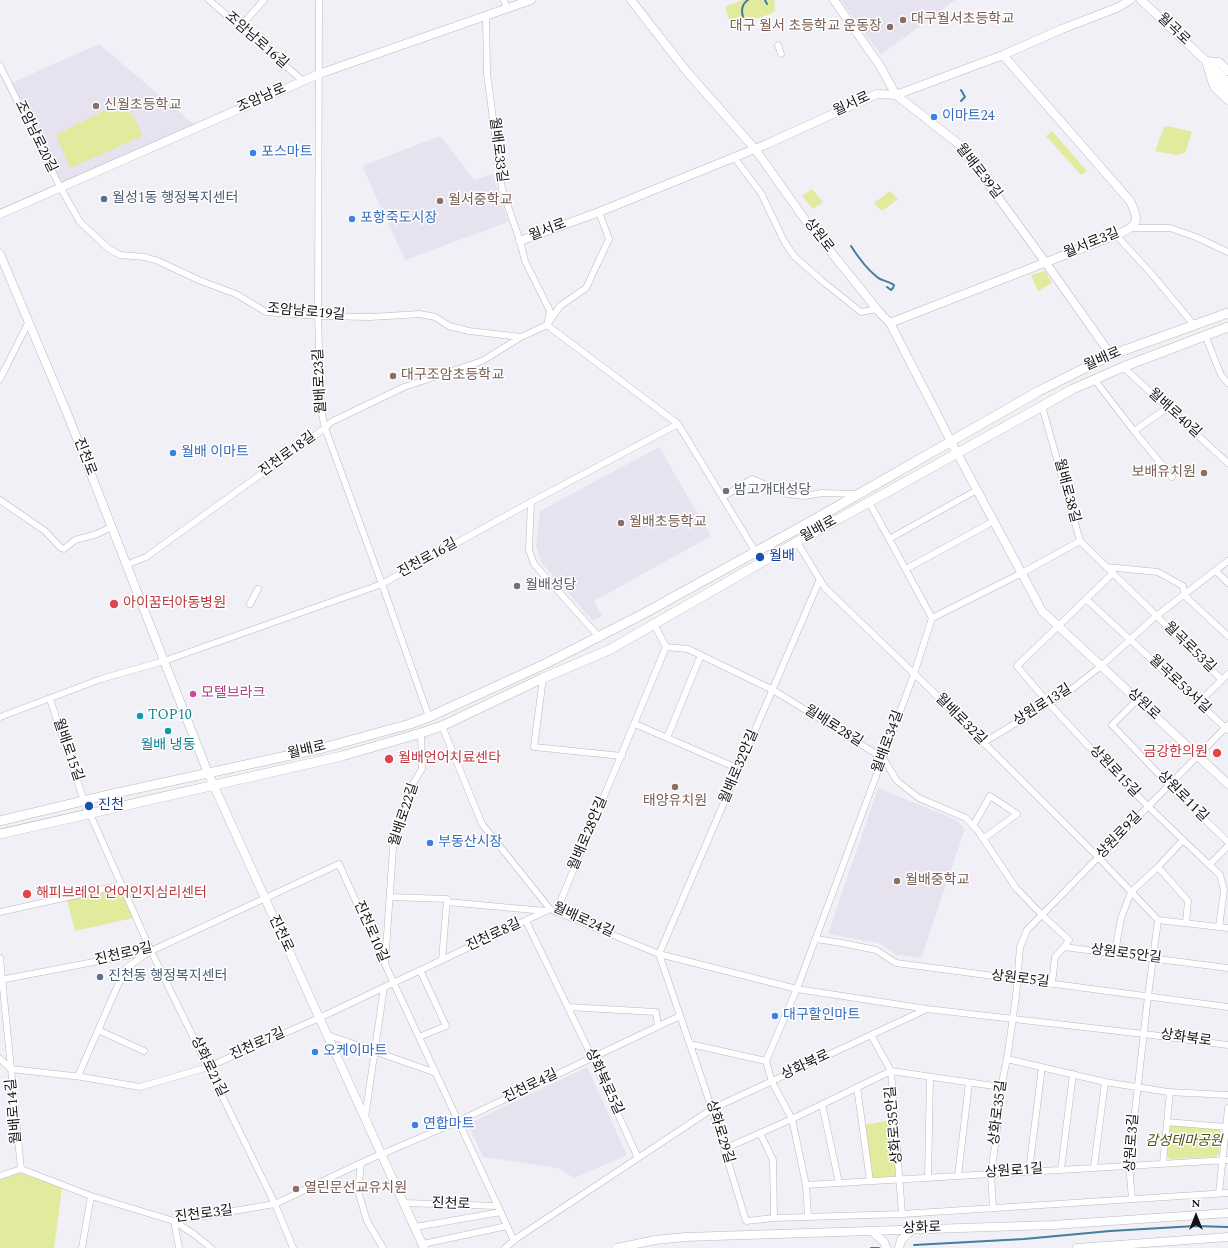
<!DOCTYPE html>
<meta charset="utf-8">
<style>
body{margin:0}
#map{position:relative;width:1228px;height:1248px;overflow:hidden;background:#f1f0f6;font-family:Spectral,serif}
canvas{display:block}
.north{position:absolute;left:1176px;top:1196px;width:40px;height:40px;-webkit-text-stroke:3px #fff;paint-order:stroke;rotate:0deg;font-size:11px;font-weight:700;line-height:16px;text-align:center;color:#141416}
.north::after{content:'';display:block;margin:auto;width:14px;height:18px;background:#141416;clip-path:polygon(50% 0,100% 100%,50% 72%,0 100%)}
</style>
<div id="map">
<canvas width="1228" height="1248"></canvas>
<div class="north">N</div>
</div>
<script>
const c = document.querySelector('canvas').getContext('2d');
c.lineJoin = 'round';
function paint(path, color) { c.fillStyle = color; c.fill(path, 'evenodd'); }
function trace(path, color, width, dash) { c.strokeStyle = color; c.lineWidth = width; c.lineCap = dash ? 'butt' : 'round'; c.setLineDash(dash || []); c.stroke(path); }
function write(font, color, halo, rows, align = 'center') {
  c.font = font + ' Spectral,"Noto Sans KR",serif'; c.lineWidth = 3; c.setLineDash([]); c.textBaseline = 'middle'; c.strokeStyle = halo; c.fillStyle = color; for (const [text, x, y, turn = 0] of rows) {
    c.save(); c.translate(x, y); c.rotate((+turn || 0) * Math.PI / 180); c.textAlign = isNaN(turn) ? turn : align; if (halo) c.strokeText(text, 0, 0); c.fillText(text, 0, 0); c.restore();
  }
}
const built = new Path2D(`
 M841,0H955L881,55Z
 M99,44L197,127L60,187L9,84Z
 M440,136L474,180L493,174L508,222L405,260L362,166Z
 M659,447L711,536L594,601L602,616L593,621L541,562L536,545L540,511Z
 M878,788L956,820L965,829L921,958L897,955L879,943L828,934Z
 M587,1067L627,1155L574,1178L558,1168L483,1157L468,1124Z`);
const green = new Path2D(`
 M743,0H774L775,10L771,14L731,26L725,7Z
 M118,104L133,115L143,136L70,168L56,135Z
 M1168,126L1192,132L1185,153L1176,155L1155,151L1164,127Z
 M1052,131L1087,171L1081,175L1046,136Z
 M812,189L823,202L813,209L802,196Z
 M890,191L898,199L882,211L874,203Z
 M1045,271L1052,283L1038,291L1031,275Z
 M120,888L133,918L75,931L67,900Z
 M891,1120L896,1176L872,1178L865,1125Z
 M1172,1124L1219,1128L1221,1133L1219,1154L1215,1157L1170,1159L1166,1155L1168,1126Z
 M20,1173L62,1188L54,1248H0V1180Z`);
const stream = new Path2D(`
 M765,0L767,4
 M743,17C741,10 742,4 748,0
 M961,90L965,97L961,101
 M851,246C858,257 867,269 877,277C881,281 887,280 894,285L893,288L891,290L887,287
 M914,1245L1024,1239L1110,1231L1195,1226L1228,1227
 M871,1248H879`);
const street = new Path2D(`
 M209,0L303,81
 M319,0L318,316L321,410L325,428L382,584L429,717
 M504,0L507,9
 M486,16L487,73L502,189L520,241L525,261L550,311L547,325L678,424L755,551
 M240,27L264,0
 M778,45L781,54
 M0,66L60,187L80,222L109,249L120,255L145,257L158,261L201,281L236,294L266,312L318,316L370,317L420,314L435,317L449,326L469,331L521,337
 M734,157L761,193L784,241L794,256L821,280L861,312L877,309
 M1130,228H1170L1196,237L1228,252
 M1116,235L1150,272L1194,325
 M1205,335L1221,375L1228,383
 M1123,367L1228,463
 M0,379L28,323
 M1094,379L1134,431L1172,477
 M1042,406L1080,541L1222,680
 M1134,431L1167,408
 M723,497L752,479L787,494L805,496L822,493L856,494
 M0,500L45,531L61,548L64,549L75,540L97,534L111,527
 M531,502L529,550L534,564L600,638
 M889,539L977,490
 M797,542L825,588L929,688L1099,858L1158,920L1228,928
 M126,565L146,557L325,428L331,422L404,387L482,361L521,337L547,325L560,306L586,288L609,239L599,212
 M1106,567L1158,572L1183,586L1184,595L1228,636
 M906,569L994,521
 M1216,571L1228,583
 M1113,573L1017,666C1079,741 1149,808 1220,875L1224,890L1219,927
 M820,579L659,954L712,1109L746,1221L774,1218L902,1214L1228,1193
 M1086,599L1228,730
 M250,604L258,589
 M932,618L1022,573L1080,541
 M654,624L666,647
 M666,647L688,649L773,690L883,758L897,781L919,798L966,818L978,831L1016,888L1042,915L1069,940L1064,947
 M543,678L534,747L622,756
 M50,699L84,801L90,814L151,951L275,1204L293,1248
 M1137,700L1112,725L1169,785L1228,842
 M1198,703L1228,674
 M0,717L101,679L164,661L382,584L531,502L678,424
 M635,724L739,769
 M442,726L482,824L550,909L659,954L797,989L927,1009
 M667,738L701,655
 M983,743L1072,689L1101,666L1156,616L1228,561
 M973,826L990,796L1017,814L983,839
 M1209,865L1228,846
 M1158,867L1188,901L1186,923
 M390,897L447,899L442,960
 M447,902L545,911
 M0,912L122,885
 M556,912L666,647
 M526,921L592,1057L638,1158
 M816,939L842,943L876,950L896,963L1228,1007
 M1115,953L1121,918L1131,892L1158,867L1183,840
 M0,958L21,1169
 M385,964L393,848L414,782L422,769L421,733
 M0,980L151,951L339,864C396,990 456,1115 514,1241
 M1052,984L1055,957L1064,947L1228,968
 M568,1007L656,1012L658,1026
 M98,1030L144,1051
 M328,1035L436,1073
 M871,1035L891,1071L902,1214
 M419,1037L446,1026L420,970
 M690,1044L766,1061
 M0,1059L11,1069L82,1077L140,1087L208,1067L319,1018L550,909
 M1007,1059L1105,1082L1168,1092L1228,1095
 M766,1061L798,986L914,674L932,618L869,502
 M766,1061L772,1082L792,1119L806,1185L808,1217
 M78,1076L125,969L150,951
 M857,1087L870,1181
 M822,1104L839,1183
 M365,1118L384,987
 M1167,1122L1226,1127
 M760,1133L773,1160L774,1218
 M724,1149L792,1119L891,1071L1001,1087
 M361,1163L358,1191L367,1221L383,1248
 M1163,1163L1170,1092
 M1094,1167L1105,1082
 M1061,1169L1073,1074
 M1029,1171L1042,1067
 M0,1176L21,1169L91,1196L174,1221L275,1204L361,1163L459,1121L680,1016
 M958,1176L969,1083
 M928,1178L930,1077
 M806,1185L1228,1160
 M1219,1193L1228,1108
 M1132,1199L1129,1165L1148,996L1158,920
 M404,1203L498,1206
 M993,1208L991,1174L996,1138L1001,1087L1007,1059L1016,996L1020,947L1027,930L1228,725
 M174,1221L195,1235L211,1248
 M174,1221L179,1248
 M415,1227L501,1212
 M423,1244L507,1226
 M82,1248L91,1196
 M505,1248L517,1238L712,1109L927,1009L1144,1034L1228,1045`);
const secondary = new Path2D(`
 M631,0L688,73L755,149L806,221L880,313L890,323L957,453L1042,611L1228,784
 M834,0L880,66L896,95L960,145L1046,263L1111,355
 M1141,0L1206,61L1214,87L1228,100
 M1206,61L1219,62L1228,71
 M1207,62L1228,82
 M1213,73L1218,81L1228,91
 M0,214L319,74L531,0
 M520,241L599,212L767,144L877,94L896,95L1003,55L1062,29L1119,7L1130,0
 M0,254L69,418L208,773L424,1248
 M890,323L1116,235C1137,226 1141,223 1130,201L1003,55
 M873,1232L884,1242L886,1248
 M617,1248L655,1240L685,1237L1053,1225L1228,1213
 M899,1248L901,1240L912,1230
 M1077,1248L1228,1237`);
const primary = new Path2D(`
 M0,821L112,794L323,748L410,724L429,717L545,664L643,614L817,518L1039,391L1111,355L1228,313
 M0,834L342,756L421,733L442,726L543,678L609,650L797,542L1073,389L1123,367L1228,327`);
const markers = [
 [903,20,4,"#8d6e63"],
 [890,27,4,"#8d6e63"],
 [96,106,4,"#8d6e63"],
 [934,117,4,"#3f7fe0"],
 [253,153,4,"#3f7fe0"],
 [104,199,4,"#5c6f8a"],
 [440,201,4,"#8d6e63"],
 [352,219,4,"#3f7fe0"],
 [393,376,4,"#8d6e63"],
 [173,453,4,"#3f7fe0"],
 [1204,473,4,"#8d6e63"],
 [726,491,4,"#6b7280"],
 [621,523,4,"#8d6e63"],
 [760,557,5,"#1a4fb4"],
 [517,586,4,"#6b7280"],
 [114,604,5,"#e0444e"],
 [193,694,4,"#d1479c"],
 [140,716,4,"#0f9aa8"],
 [168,731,4,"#0f9aa8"],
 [1217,753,5,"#e0444e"],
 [389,759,5,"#e0444e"],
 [675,787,4,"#8d6e63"],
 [89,806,5,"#1a4fb4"],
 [430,843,4,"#3f7fe0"],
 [897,881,4,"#8d6e63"],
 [27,894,5,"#e0444e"],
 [100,977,4,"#5c6f8a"],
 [775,1016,4,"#3f7fe0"],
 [315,1052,4,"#3f7fe0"],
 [415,1125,4,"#3f7fe0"],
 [296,1189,4,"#8d6e63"]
];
const educationNames = [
 ["대구월서초등학교",911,20],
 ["대구 월서 초등학교 운동장",882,27,"right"],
 ["신월초등학교",104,106],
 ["월서중학교",448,201],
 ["대구조암초등학교",401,376],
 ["보배유치원",1196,473,"right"],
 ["월배초등학교",629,523],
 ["태양유치원",675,802,"center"],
 ["월배중학교",905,881],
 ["열린문선교유치원",304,1189]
];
const streetNames = [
 ["월곡로",1173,30,43],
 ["조암남로16길",256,41,41],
 ["조암남로",262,99,-24],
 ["월서로",852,105,-25],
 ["조암남로20길",35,137,64],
 ["월배로33길",497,150,83],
 ["월배로39길",978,172,52],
 ["월서로",548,231,-21],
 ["상원로",818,236,52],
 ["월서로3길",1092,244,-22],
 ["조암남로19길",306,313,5],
 ["월배로",1103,360,-24],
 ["월배로23길",321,381,-93],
 ["월배로40길",1174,414,42],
 ["진천로18길",288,455,-36],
 ["진천로",84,457,69],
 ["월배로38길",1066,491,75],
 ["월배로",819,530,-29],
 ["진천로16길",428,559,-29],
 ["월곡로53길",1189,648,44],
 ["월곡로53서길",1179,685,43],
 ["상원로",1143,705,43],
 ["상원로13길",1043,706,-32],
 ["월배로32길",960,720,45],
 ["월배로28길",833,727,32],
 ["월배로34길",889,742,-70],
 ["월배로15길",67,750,71],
 ["월배로",307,751,-13],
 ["월배로32안길",740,767,-67],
 ["상원로15길",1114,772,46],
 ["상원로11길",1182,797,45],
 ["월배로22길",405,815,-72],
 ["월배로28안길",589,834,-67],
 ["상원로9길",1120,836,-46],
 ["월배로24길",583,921,24],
 ["진천로10길",370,932,66],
 ["진천로",280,934,65],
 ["진천로8길",494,936,-25],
 ["진천로9길",124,955,-13],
 ["상원로5안길",1126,955,7],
 ["상원로5길",1020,980,7],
 ["상화북로",1186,1039,8],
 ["진천로7길",258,1045,-24],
 ["상화북로",806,1066,-25],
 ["상화로21길",208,1067,64],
 ["상화북로5길",603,1082,65],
 ["진천로4길",531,1087,-26],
 ["월배로14길",15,1111,-95],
 ["상화로35길",999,1113,-83],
 ["상화로35안길",895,1125,-95],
 ["상화로29길",719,1132,73],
 ["상원로3길",1133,1143,-86],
 ["상원로1길",1014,1172,-4],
 ["진천로",451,1205,2],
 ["진천로3길",204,1215,-7],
 ["상화로",922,1229,-2]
];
const shopNames = [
 ["이마트24",942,117],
 ["포스마트",261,153],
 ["포항죽도시장",360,219],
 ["월배 이마트",181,453],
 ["부동산시장",438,843],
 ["대구할인마트",783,1016],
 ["오케이마트",323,1052],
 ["연합마트",423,1125]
];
const serviceNames = [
 ["월성1동 행정복지센터",112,199],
 ["진천동 행정복지센터",108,977]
];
const worshipNames = [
 ["밤고개대성당",734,491],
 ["월배성당",525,586]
];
const transitNames = [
 ["월배",769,557],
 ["진천",98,806]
];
const healthNames = [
 ["아이꿈터아동병원",123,604],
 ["금강한의원",1208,753,"right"],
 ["월배언어치료센타",398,759],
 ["해피브레인 언어인지심리센터",36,894]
];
const hotelNames = [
 ["모텔브라크",201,694]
];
const cultureNames = [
 ["TOP10",148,716],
 ["월배 냉동",168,746,"center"]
];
const parkNames = [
 ["감성테마공원",1184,1142]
];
paint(built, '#e6e2f0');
paint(green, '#e1ea9d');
trace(stream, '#467c9d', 2);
trace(street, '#bab8be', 7);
trace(secondary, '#bab8be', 9);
trace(primary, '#bab8be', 10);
trace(street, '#fff', 6);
trace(secondary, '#fff', 8);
trace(primary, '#fff', 9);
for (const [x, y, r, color] of markers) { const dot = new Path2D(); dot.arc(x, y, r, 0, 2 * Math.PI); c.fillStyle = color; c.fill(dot); trace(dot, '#fff', 1.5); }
write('14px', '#785e54', '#fff', educationNames, 'left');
write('14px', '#141416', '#fff', streetNames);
write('14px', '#366cbe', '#fff', shopNames, 'left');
write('14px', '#4e5e75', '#fff', serviceNames, 'left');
write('14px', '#5b616d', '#fff', worshipNames, 'left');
write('14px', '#164399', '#fff', transitNames, 'left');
write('14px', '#be3a42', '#fff', healthNames, 'left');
write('14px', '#b23c85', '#fff', hotelNames, 'left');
write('14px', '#0d838f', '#fff', cultureNames, 'left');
write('italic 14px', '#4b5015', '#fff', parkNames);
</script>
